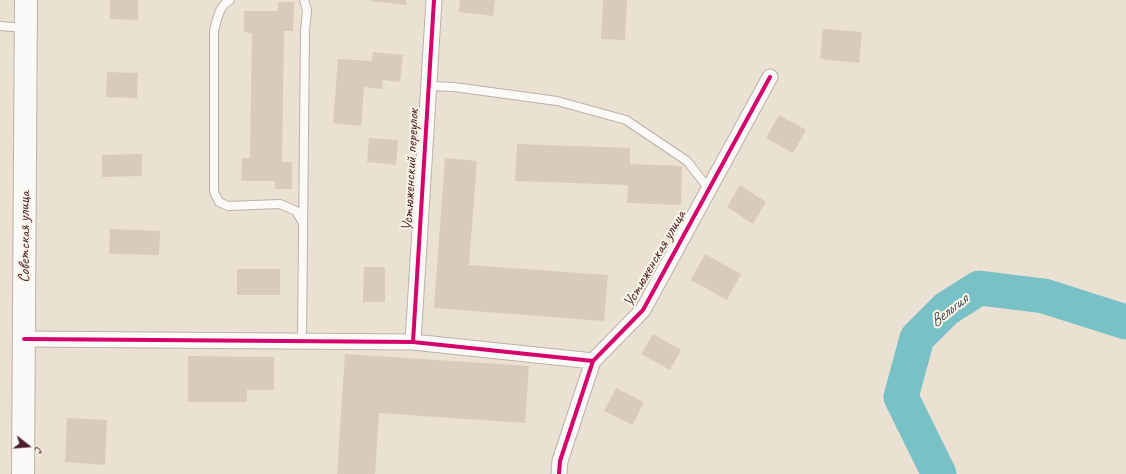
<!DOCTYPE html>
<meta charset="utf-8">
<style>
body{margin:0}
#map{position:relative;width:1126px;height:474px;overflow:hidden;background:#eae1d2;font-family:Caveat,sans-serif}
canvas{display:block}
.north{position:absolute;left:8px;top:426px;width:40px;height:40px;-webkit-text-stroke:3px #fcf5e5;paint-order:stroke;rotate:107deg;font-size:11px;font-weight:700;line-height:16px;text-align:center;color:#4a1f2b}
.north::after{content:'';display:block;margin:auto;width:14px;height:18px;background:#4a1f2b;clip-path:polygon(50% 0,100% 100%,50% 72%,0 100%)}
</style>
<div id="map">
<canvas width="1126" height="474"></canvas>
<div class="north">С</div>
</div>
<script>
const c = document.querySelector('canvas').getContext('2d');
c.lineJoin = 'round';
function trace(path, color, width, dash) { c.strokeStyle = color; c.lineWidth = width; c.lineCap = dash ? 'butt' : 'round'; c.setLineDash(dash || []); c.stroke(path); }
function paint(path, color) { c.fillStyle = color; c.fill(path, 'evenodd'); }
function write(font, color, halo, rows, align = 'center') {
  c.font = font + ' Caveat,sans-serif'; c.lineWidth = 4; c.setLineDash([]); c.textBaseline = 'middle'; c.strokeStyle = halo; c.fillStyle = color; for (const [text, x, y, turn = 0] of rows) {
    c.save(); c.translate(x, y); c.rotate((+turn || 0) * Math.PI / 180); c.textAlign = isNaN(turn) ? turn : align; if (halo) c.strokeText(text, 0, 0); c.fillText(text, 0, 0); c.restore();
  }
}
const river = new Path2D(`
 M939,474L901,397L917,338L946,309L979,288L1044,296L1126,322`);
const building = new Path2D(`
 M110,0H138V20L110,19Z
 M371,0H406V5L371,1Z
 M460,0H495L493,16L459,12Z
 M603,0H627L625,40L601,39Z
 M278,2H294L293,31H284L282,162H292V189H275V181H241L242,158H250L252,33L244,32V11H278Z
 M823,29L862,32L859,63L820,59Z
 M373,52L403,55L400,82L383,80L382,89L364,87L361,126L333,123L338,59L372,61Z
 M107,72L138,73L137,98L106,97Z
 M779,115L806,130L793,153L766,138Z
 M369,138L398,140L396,165L367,162Z
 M517,144L630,148V164L682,166L681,205L627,203L628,185L515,181Z
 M142,154V176L102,177V155Z
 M445,158L477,161L469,265L608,275L604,321L434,308Z
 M740,185L766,202L753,224L727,207Z
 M110,229L160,231L159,255L109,254Z
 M705,254L741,274L727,300L691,280Z
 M364,267H385V302H363Z
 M237,269H280V295H237Z
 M653,334L681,350L670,370L641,354Z
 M345,354L529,366L525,423L379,413L375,474H337Z
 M188,356L274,357V390H247V402H188Z
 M616,388L644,402L633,425L604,411Z
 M67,418L107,420L105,465L65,462Z`);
const service = new Path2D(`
 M230,0C219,5 217,20 214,31V192L219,202L228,206L280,204L296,211L303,223
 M0,26L25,28
 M429,86L454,87L557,101L626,120L687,161L709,189
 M302,341L305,31L307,10L304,0`);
const minor = new Path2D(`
 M24,339L413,342L593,361
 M413,342L434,0
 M559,474L560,461L593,361L643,310L770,77`);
const primary = new Path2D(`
 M23,474L26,0`);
const cycleway = new Path2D(`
 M24,339L413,342L593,361
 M413,342L434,0
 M559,474L560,461L593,361L643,310L770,77`);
const streetNames = [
 ["Устюженский переулок",411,170,-87],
 ["Советская улица",25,237,-90],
 ["Устюженская улица",655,259,-60]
];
const waterNames = [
 ["Вельгия",949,311,-38]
];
trace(river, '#78c2c7', 35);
paint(building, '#d8cabd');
trace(service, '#bbb1a8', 10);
trace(minor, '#bbb1a8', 17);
trace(primary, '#bbb1a8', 24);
trace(service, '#fcfaf8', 8);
trace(minor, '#fcfaf8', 15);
trace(primary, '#fcfaf8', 22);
trace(cycleway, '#d6006c', 4);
write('16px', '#4a1f2b', '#fcf5e5', streetNames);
write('italic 17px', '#495360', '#fcf5e5', waterNames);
</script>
